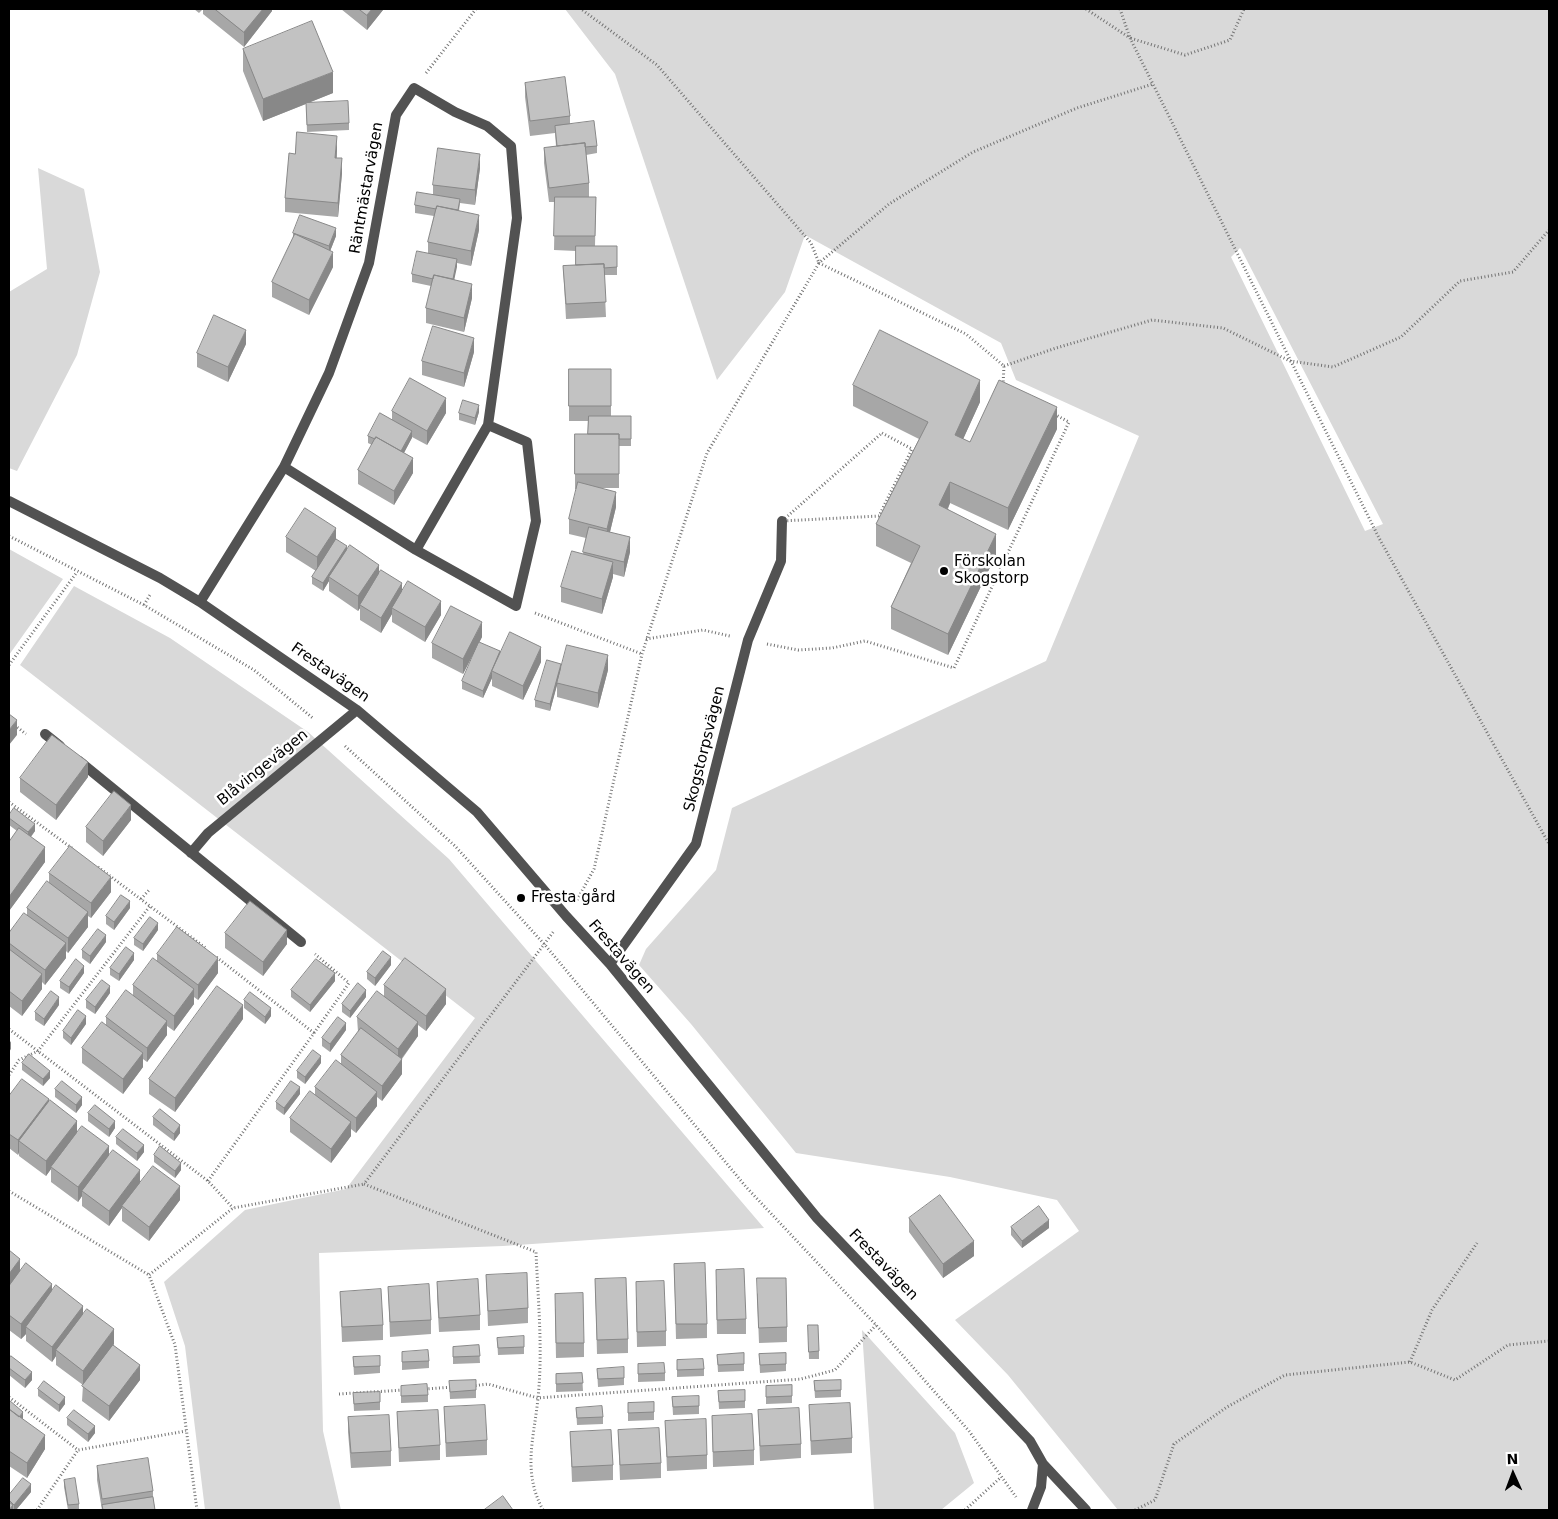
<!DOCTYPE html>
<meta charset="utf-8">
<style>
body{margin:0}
#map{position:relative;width:1558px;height:1519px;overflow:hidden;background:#fff;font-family:"DejaVu Sans",sans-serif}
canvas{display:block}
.frame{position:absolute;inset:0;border:10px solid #000;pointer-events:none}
.north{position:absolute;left:1488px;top:1449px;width:50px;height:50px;-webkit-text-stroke:4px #fff;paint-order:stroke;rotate:358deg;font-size:14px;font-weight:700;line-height:20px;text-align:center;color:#000}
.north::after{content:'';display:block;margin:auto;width:18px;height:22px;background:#000;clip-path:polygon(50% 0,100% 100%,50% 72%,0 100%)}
</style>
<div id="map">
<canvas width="1558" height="1519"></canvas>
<div class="frame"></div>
<div class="north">N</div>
</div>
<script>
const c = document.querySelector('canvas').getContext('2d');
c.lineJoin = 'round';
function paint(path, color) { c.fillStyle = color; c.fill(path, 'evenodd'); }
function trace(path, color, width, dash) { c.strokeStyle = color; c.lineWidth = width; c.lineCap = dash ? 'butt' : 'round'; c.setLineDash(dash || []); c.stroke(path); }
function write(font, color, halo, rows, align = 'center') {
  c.font = font + ' "DejaVu Sans",sans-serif'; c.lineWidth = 5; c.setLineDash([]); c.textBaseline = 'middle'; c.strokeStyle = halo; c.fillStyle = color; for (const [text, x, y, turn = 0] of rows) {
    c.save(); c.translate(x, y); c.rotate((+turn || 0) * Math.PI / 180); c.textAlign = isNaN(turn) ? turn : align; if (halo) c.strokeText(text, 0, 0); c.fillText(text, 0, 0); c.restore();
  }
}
const green = new Path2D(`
 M565,9H1549V1510H1118L1008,1375L955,1320L1079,1231L1057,1200L950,1177L796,1153L691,1024L639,965L646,949L716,870L732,808L1046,661L1139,436L1016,380L1001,343L805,235L785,292L717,380L615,74ZM1240,248L1241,249L1383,524L1365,531L1231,257Z
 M38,168L84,189L100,272L77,355L17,471L9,468V292L47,269Z
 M9,549L63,579L9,655Z
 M74,586L170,638L308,732L449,859L764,1228L503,1246L319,1253L323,1431L341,1510H205L185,1346L164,1282L245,1210L346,1189L475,1018L20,665Z
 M862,1330L955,1433L974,1483L941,1510H874Z`);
const path = new Path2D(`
 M1086,9L1130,38L1379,538L1549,844
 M1120,9L1130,38L1185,55L1230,40L1244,9
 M426,73L476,9
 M1004,366L1056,348L1152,320L1223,328L1290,361L1333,367L1401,337L1460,281L1513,272L1549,230
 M1003,385L1004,366L966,334L819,263L889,204L973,152L1077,108L1153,84
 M882,433L912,449L879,516L782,521Z
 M9,536L144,605L254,670L314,719
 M144,605L150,595
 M535,613L642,654
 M646,639L703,630L730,636
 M767,644L798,650L832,648L865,641L954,668L1069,422L1054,414
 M9,665L77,572
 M9,721L26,734
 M345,746L455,846L545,945L747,1188L876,1325L969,1431L1016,1497
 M9,802L73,849
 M98,867L207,949
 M141,899L149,890
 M577,900L594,869L642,654L707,453L819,263L811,243L657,65L581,9
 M9,1029L208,1181L233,1208
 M314,1033L349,983L315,954
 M9,1075L19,1060L38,1051L150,906
 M208,1181L314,1033L215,956
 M9,1191L149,1275
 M1410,1362L1432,1310L1477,1243
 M472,1386L488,1384L538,1398L801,1379L835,1370L876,1325
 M425,1389L454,1387
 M339,1394L404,1390
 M9,1397L78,1450L186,1431
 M37,1510L78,1450
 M197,1510L175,1345L149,1275L233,1208L364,1184
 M543,1510C522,1471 534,1439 538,1398C543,1350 538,1300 536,1252L364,1184L554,931
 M965,1510L1000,1478
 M1135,1510L1155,1500L1174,1444L1227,1407L1285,1375L1410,1362L1455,1380L1508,1345L1549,1341`);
const minor = new Path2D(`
 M284,467L416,550L516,606L536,521L527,442L488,425
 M9,501L160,578L200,602L357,710L477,812L566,916L610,964L817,1218L1030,1441L1043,1464L1041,1487L1032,1510
 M200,602L284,467L329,373L369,263L396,115L414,88L455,112L487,126L511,146L517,218L488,425L416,550
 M45,734L60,746
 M79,761L301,942
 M191,853L208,833L357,710
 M610,964L696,844L748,640L781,561L782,521
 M1043,1464L1086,1510`);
const wall = new Path2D(`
 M194,9H203L199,13Z
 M203,9H272V11L244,47L203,14Z
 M341,9H383V10L367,30Z
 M243,49L333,93L308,103L349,123V130L307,132L306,104L263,121L243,71Z
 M525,83L570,116V124L597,146V153L586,155L589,183V197H596L595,246H617V275H604L606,317L566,319L563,266L576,265V251L554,250L555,202H549L544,163V148L556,146L555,133L530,136L525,97Z
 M337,150V158L342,173L338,217L285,212V198L295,154Z
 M480,168L475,205L460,203L459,211L479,230L471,266L457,263L454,279L472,298L464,332L426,323V308L431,286L412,282V274L428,253V242L434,216L415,213V205L433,195V185Z
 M293,233L336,236L330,251L333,267L309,315L272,297V282L293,238Z
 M246,344L228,382L197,367V353Z
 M474,352L464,387L422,375V361Z
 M569,369H611V416H631V446H619V488H601L616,507L610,532L630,552L624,577L613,574V577L602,614L561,602V587L583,554L586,538L569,534V519L577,489H575V434H588V421H569Z
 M853,385L980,402L963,439L970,442L1057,429L1008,530L950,503L948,509L996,555L948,655L891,629V607L911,563L876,546V524L919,439L853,406Z
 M392,411L446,413L427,445L412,437L404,453L413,473L394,505L358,484V470L372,445L368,443V436L392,419Z
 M479,412L475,425L459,420V413Z
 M286,537L336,539L347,550L379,574L402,591L441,615L425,642L392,622V614L381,633L360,620V608L358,611L329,591V581L323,591L312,584V577L316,571L286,552Z
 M482,637L463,674L432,658V643Z
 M500,651L541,662L523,700L492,686V678L483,698L462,689V681Z
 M561,669L608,670L598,708L557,697V684L550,711L535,707V700Z
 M88,777L56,820L20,792V778Z
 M9,815L35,831L31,837L45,862L9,911V842L17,831L9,825Z
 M131,820L103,856L86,842V827Z
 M49,873L111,892L91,918L88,916V927L68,953L66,951V958L45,985L42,982V989L22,1016L9,1006V933L27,915V908L49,882Z
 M130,908L114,930L106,924V916Z
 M158,930L143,951L134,945V938Z
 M225,933L287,944L263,976L225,948Z
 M106,942L90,964L82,958V950Z
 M157,954L218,973L198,1000L194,997V1004L174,1031L167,1026V1035L147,1062L143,1059V1067L123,1094L82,1063V1048L106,1025V1017L133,995V985L157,961Z
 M134,960L119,981L110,975V968Z
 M391,965L375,986L367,979V972Z
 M84,973L69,994L60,988V981Z
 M335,981L310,1012L291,997V990Z
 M384,985L446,1004L426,1031L418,1025V1036L402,1059V1074L382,1101L377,1097V1106L356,1133L351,1129V1136L331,1163L290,1132V1118L315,1095V1087L341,1064V1055L358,1032L357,1017L384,996Z
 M110,993L95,1014L86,1008V1000Z
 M366,997L350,1018L342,1012V1004Z
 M244,1000L271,1016L265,1024L244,1008Z
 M59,1005L44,1026L35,1020V1012Z
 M243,1019L175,1112L149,1094V1079Z
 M86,1024L71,1045L63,1038V1031Z
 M346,1030L330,1052L322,1046V1038Z
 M22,1063L50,1078L43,1086L22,1070Z
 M321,1063L305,1084L297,1078V1071Z
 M55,1089L82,1105L76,1113L55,1097Z
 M300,1094L284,1115L276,1109V1102Z
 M9,1096L49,1103L77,1133L109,1156L140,1183L180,1200L149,1241L122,1221V1208L109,1226L82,1206V1196L78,1202L51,1182V1169L46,1176L19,1156V1152L18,1155L9,1148Z
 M88,1113L115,1128L109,1137L88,1121Z
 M153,1117L180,1133L174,1141L153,1125Z
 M116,1137L144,1152L137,1161L116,1144Z
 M154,1155L181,1170L175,1178L154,1162Z
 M909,1218L974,1256L943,1278L909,1232Z
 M1011,1227L1049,1228L1022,1248L1011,1235Z
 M9,1250L20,1270L52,1290L83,1315L114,1344L113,1345L140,1380L109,1421L82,1401L83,1385L56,1365V1356L52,1362L26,1341V1334L21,1339L9,1330Z
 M674,1264L707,1324V1338L676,1339Z
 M486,1275L528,1308V1323L488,1326Z
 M595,1279L628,1339V1353L597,1354Z
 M437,1282L480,1315V1330L439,1332L437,1296Z
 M716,1285L746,1319V1334H717Z
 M388,1287L431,1320V1334L390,1337Z
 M340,1292L383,1325V1340L342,1342Z
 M757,1293L787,1327V1342L759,1343Z
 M636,1297L666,1331V1346L637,1347Z
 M555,1308L584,1343V1357L556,1358Z
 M808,1325L819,1351V1359H809Z
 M497,1338L524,1347V1354L498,1355Z
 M479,1345L480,1363L453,1364V1347Z
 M402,1352L429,1361V1368L402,1370Z
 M744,1353V1371L718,1372L717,1355Z
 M786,1353V1371L760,1373L759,1354Z
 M353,1357L380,1366V1373L354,1375Z
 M9,1359L32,1380L25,1388L9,1375Z
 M677,1360L704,1369V1376L677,1377Z
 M638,1364L665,1373V1381L638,1382Z
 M597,1369L624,1378V1385L598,1387Z
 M582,1373L583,1391L556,1392V1374Z
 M476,1380V1398L450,1399L449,1381Z
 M841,1380V1397L815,1398L814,1381Z
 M792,1385V1403L766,1404V1386Z
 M401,1386L428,1395V1402L401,1403Z
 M38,1389L65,1404L59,1412L38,1396Z
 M745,1390V1408L719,1409L718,1391Z
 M353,1393L380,1402V1410L354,1411Z
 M672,1397L699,1406V1414L673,1415Z
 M9,1400L23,1419L45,1449L27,1478L9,1466Z
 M654,1402V1420L628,1421V1403Z
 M809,1405L852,1438V1453L811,1455Z
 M444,1407L487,1440V1455L446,1457Z
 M576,1408L603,1417V1424L577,1425Z
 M758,1410L801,1444V1458L760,1461Z
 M397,1412L440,1445V1460L399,1462Z
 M712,1416L754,1450V1465L713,1467Z
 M348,1417L391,1451V1466L351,1468L348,1432Z
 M67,1418L95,1433L88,1442L67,1425Z
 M665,1421L707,1455V1469L667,1471Z
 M618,1430L661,1463V1478L620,1480Z
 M570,1432L613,1465V1480L572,1482Z
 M97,1466L153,1491V1497L155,1510H102L97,1480Z
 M64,1480L79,1504V1510H68L64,1487Z
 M31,1492L16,1510H9V1495Z`);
const shadedWall = new Path2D(`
 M263,9H272V11L244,47V32Z
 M372,9H383V10L367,30V15Z
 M333,72V93L263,121V99Z
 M337,136V150L335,172V158Z
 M480,154V168L475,205V190Z
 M342,158V173L338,217V203Z
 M479,215V230L471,266V251Z
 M336,228V236L329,254V246Z
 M333,252V267L309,315V300Z
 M457,259V267L452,290V283Z
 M472,284V298L464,332V318Z
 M246,330V344L228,382V367Z
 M474,338V352L464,387V373Z
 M980,380V402L955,457V435Z
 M446,398V413L427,445V431Z
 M479,405V412L475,425V418Z
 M1057,407V429L1008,530V508Z
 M412,431V438L400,460V453Z
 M413,458V473L394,505V491Z
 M950,482V503L939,527V505Z
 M616,492V507L607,544V529Z
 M336,528V542L317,572V557Z
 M996,534V555L948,655V634Z
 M630,537V552L624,577V562Z
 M347,546V554L329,577V581L323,591V583Z
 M613,562V577L602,614V599Z
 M379,565V579L360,605V608L358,611V596Z
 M402,583V598L392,608V614L381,633V618Z
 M441,601V615L425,642V627Z
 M482,622V637L463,674V659Z
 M541,647V662L523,700V686Z
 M608,655V670L598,708V693Z
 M561,664V671L550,711V704Z
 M492,671V678L483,698V691Z
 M17,720V735L9,745V730Z
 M88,762V777L56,820V805Z
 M131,805V820L103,856V841Z
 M35,824V831L28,840V832Z
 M45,847V862L9,911V897Z
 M111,877V892L91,918V903Z
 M130,901V908L114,930V922Z
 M88,912V927L68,953V938Z
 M158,923V930L143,951V944Z
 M287,930V944L263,976V962Z
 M106,935V942L90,964V956Z
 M66,943V958L45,985V970Z
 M134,953V960L119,981V974Z
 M391,957V965L375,986V978Z
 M218,958V973L198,1000V985Z
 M84,966V973L69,994V987Z
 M335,973V981L310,1012V1005Z
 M42,974V989L22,1016V1001Z
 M110,986V993L95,1014V1007Z
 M194,989V1004L174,1031V1016Z
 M446,989V1004L426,1031V1016Z
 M366,990V997L350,1018V1011Z
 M59,997V1005L44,1026V1019Z
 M243,1005V1019L175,1112V1098Z
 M271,1008V1016L265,1024V1017Z
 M86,1016V1024L71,1045V1038Z
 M167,1021V1035L147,1062V1048Z
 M418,1022V1036L398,1063V1049Z
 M346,1023V1030L330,1052V1044Z
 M11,1041V1049L9,1052V1044Z
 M143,1053V1067L123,1094V1079Z
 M321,1056V1063L305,1084V1077Z
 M402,1059V1074L382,1101V1086Z
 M50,1071V1078L43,1086V1079Z
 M300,1087V1094L284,1115V1108Z
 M377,1092V1106L356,1133V1118Z
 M82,1097V1105L76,1113V1105Z
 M49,1099V1114L19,1141V1152L18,1155V1140Z
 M77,1121V1135L51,1167V1169L46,1176V1161Z
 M115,1121V1128L109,1137V1129Z
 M351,1122V1136L331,1163V1149Z
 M180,1125V1133L174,1141V1134Z
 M144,1145V1152L137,1161V1153Z
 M109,1146V1161L82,1191V1196L78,1202V1187Z
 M181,1163V1170L175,1178V1171Z
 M140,1170V1185L122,1206V1208L109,1226V1211Z
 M180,1186V1200L149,1241V1227Z
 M1049,1220V1228L1022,1248V1241Z
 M974,1241V1256L943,1278V1264Z
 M20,1259V1274L9,1289V1274Z
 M52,1284V1298L26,1327V1334L21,1339V1324Z
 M83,1306V1320L56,1350V1356L52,1362V1347Z
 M114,1329V1344L83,1385V1371Z
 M140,1365V1380L109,1421V1406Z
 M32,1372V1380L25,1388V1380Z
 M65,1397V1404L59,1412V1405Z
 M23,1412V1419L17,1427V1420Z
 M95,1426V1433L88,1442V1434Z
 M45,1435V1449L27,1478V1463Z
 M31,1484V1492L16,1510H14V1505Z
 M13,1505V1510H9Z`);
const building = new Path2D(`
 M215,9H263L244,32Z
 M359,9H372L367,15Z
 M312,21L333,72L263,99L243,49Z
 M565,77L570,116L530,121L525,83Z
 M348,101L349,123L307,125L306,103Z
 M594,121L597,146L585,147V143L557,146L555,126Z
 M297,132L337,136L335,158H342L338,203L285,198L289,153L295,154Z
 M585,143L589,183L549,188L544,148Z
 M438,148L480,154L475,190L433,185Z
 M417,192L460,199L458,210L437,206L436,209L415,205Z
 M555,197H596L595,236H554Z
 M437,206L479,215L471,251L428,242Z
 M300,215L336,228L329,246L293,233Z
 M295,234L333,252L309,300L272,282Z
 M576,246H617V267L604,268V264L576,265Z
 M417,251L457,259L453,279L434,275L433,279L412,274Z
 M604,264L606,302L566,304L563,266Z
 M434,275L472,284L464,318L426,308Z
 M214,315L246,330L228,367L197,353Z
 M433,326L474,338L464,373L422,361Z
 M880,330L980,380L955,435L970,442L999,380L1057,407L1008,508L950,482L939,505L996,534L948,634L891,607L920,546L876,524L928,422L853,385Z
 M569,369H611V406H569Z
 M410,378L446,398L427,431L392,411Z
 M463,400L479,405L475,418L459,413Z
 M380,413L412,431L401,451L376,437L375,439L368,436Z
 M589,416H631V439H619V434H588Z
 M575,434H619V474H575Z
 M376,437L413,458L394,491L358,470Z
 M578,482L616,492L607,529L569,519Z
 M305,508L336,528L317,557L286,537Z
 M589,527L630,537L624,562L583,552Z
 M336,539L347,546L323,583L312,577Z
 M350,545L379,565L358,596L329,577Z
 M572,551L613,562L602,599L561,587Z
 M381,570L402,583L381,618L360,605Z
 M408,581L441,601L425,627L392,608Z
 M451,606L482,622L463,659L432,643Z
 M510,632L541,647L523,686L492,671Z
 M479,642L500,651L483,691L462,681Z
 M567,645L608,655L598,693L557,683Z
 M547,660L561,664L550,704L535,700Z
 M9,714L17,720L9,730Z
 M52,735L88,762L56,805L20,778Z
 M114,791L131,805L103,841L86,827Z
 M14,808L35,824L28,832L9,818V815Z
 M19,828L45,847L9,897V842Z
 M70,846L111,877L91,903L49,873Z
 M47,881L88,912L68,938L27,908Z
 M121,895L130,901L114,922L106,916Z
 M250,901L287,930L263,962L225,933Z
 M24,913L66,943L45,970L9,943V933Z
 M150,917L158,923L143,944L134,938Z
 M177,927L218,958L198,985L157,954Z
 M98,929L106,935L90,956L82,950Z
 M126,947L134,953L119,974L110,968Z
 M9,949L42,974L22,1001L9,991Z
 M383,951L391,957L375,978L367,972Z
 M153,958L194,989L174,1016L133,985Z
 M405,958L446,989L426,1016L384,985Z
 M76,959L84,966L69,987L60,981Z
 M316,959L335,973L310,1005L291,990Z
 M102,980L110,986L95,1007L86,1000Z
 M358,983L366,990L350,1011L342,1004Z
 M217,986L243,1005L175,1098L149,1079Z
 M126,990L167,1021L147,1048L106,1017Z
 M51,991L59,997L44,1019L35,1012Z
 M377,991L418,1022L398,1049L357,1017Z
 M250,992L271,1008L265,1017L244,1000Z
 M78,1010L86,1016L71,1038L63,1031Z
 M338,1017L346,1023L330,1044L322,1038Z
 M102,1022L143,1053L123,1079L82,1048Z
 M361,1028L402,1059L382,1086L341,1055Z
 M313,1050L321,1056L305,1077L297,1071Z
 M29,1054L50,1071L43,1079L22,1063Z
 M336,1060L377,1092L356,1118L315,1087Z
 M22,1079L49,1099L18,1140L9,1134V1096Z
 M62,1081L82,1097L76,1105L55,1089Z
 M291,1081L300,1087L284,1108L276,1102Z
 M310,1091L351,1122L331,1149L290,1118Z
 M50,1100L77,1121L46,1161L19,1141Z
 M95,1105L115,1121L109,1129L88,1113Z
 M160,1109L180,1125L174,1134L153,1117Z
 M82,1126L109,1146L78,1187L51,1167Z
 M123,1129L144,1145L137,1153L116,1137Z
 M160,1146L181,1163L175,1171L154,1155Z
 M113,1150L140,1170L109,1211L82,1191Z
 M153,1166L180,1186L149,1227L122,1206Z
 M940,1195L974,1241L943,1264L909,1218Z
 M1039,1206L1049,1220L1022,1241L1011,1227Z
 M9,1250L20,1259L9,1274Z
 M26,1263L52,1284L21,1324L9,1315V1286Z
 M705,1263L707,1324H676L674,1264Z
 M744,1269L746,1319L717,1320L716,1270Z
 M527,1273L528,1308L488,1311L486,1275Z
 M626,1278L628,1339L597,1340L595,1279Z
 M757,1278H786L787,1327L759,1328Z
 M478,1279L480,1315L439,1318L437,1282Z
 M664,1281L666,1331L637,1332L636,1282Z
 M429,1284L431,1320L390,1322L388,1287Z
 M56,1285L83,1306L52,1347L26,1327Z
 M381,1289L383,1325L342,1327L340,1292Z
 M583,1293L584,1343H556L555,1294Z
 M87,1309L114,1329L83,1371L56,1350Z
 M808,1325H818L819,1351L809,1352Z
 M524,1336V1347L498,1348L497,1338Z
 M113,1345L140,1365L109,1406L82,1386Z
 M479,1345L480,1356L453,1357V1347Z
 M428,1350L429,1361L402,1362V1352Z
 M744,1353V1364L718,1365L717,1355Z
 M786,1353V1364L760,1365L759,1354Z
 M11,1356L32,1372L25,1380L9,1368V1359Z
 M380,1356V1366L354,1367L353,1357Z
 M703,1359L704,1369L677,1370V1360Z
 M664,1363L665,1373L638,1374V1364Z
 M624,1367V1378L598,1379L597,1369Z
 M582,1373L583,1383L556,1384V1374Z
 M476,1380V1390L450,1392L449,1381Z
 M841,1380V1390L815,1391L814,1381Z
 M44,1381L65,1397L59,1405L38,1389Z
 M427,1384L428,1395L401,1396V1386Z
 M792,1385V1396L766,1397V1386Z
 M745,1390V1401L719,1402L718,1391Z
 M380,1392V1402L354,1404L353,1393Z
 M699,1396V1406L673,1407L672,1397Z
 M9,1400L23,1412L19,1417L9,1409Z
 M654,1402V1412L628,1413V1403Z
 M850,1403L852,1438L811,1441L809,1405Z
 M485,1405L487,1440L446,1443L444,1407Z
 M602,1406L603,1417L577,1418L576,1408Z
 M799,1408L801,1444L760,1446L758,1410Z
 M9,1409L45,1435L27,1463L9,1451Z
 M74,1410L95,1426L88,1434L67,1418Z
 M438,1410L440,1445L399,1448L397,1412Z
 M752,1414L754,1450L713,1452L712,1416Z
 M389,1415L391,1451L351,1453L348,1417Z
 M706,1419L707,1455L667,1457L665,1421Z
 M659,1428L661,1463L620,1465L618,1430Z
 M611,1430L613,1465L572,1467L570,1432Z
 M148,1458L153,1491L102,1499L97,1466Z
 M23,1478L31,1484L14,1505L9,1500V1495Z
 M75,1478L79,1504L68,1505L64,1480Z
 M503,1496L513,1510H484Z
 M153,1497L155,1510H103L102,1505Z
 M9,1502L13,1505L9,1510Z`);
const markers = [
 [944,571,5,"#000"],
 [521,898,5,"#000"]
];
const streetNames = [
 ["Räntmästarvägen",367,188,-80],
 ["Frestavägen",330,673,35],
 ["Skogstorpsvägen",705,749,-76],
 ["Blåvingevägen",263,768,-39],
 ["Frestavägen",621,957,49],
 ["Frestavägen",883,1265,46]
];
const poiNames = [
 ["Förskolan",954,562],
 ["Skogstorp",954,579],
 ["Fresta gård",531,898]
];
paint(green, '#d9d9d9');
trace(path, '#747474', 3, [1, 2.5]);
trace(minor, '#525252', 10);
paint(wall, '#a7a7a7');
paint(shadedWall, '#888');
paint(building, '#c2c2c2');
trace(building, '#888', 1);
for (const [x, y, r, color] of markers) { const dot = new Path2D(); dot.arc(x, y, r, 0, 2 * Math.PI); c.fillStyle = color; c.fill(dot); trace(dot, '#fff', 2); }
write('15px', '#000', '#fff', streetNames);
write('15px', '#000', '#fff', poiNames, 'left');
</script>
